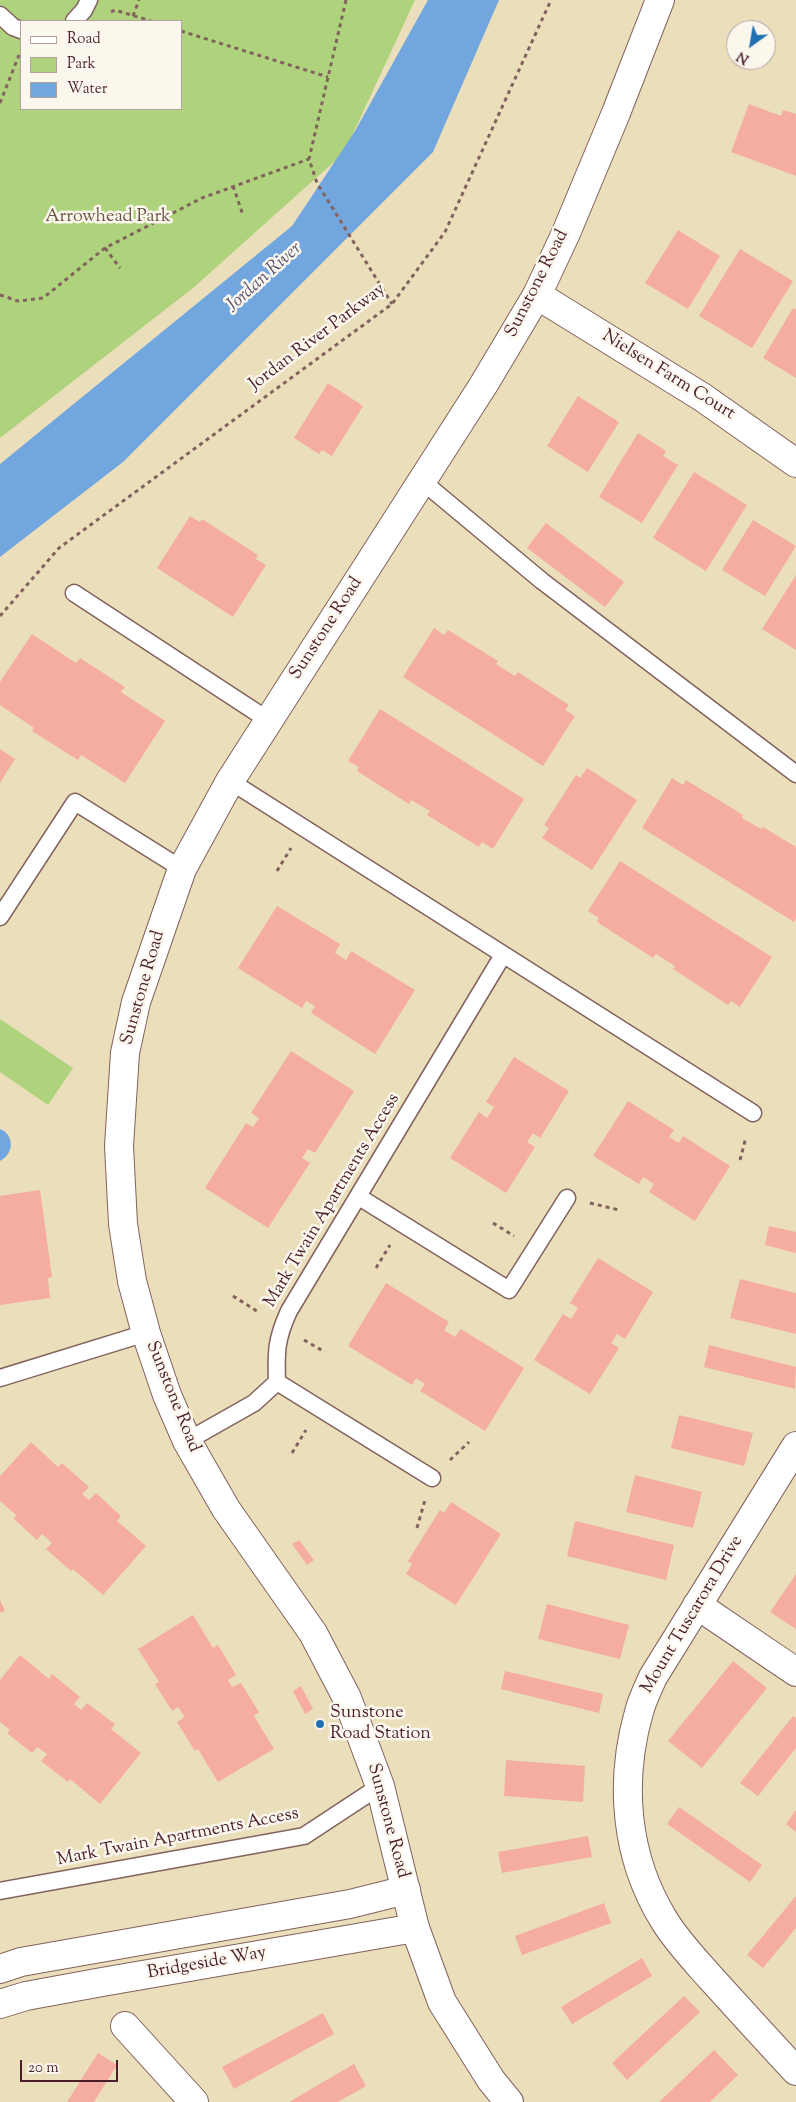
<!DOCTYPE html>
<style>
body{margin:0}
#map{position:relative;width:796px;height:2102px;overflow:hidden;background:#ebdfbb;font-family:"Sorts Mill Goudy",serif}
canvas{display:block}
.legend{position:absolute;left:20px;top:20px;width:162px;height:90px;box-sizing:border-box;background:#fbf7ec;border:1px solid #b4a19f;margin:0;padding:6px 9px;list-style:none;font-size:15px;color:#4a1f2b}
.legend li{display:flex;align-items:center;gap:10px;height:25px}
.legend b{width:25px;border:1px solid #b4a19f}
.north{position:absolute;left:726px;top:20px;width:50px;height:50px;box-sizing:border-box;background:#fbf7ec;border:1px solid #b4a19f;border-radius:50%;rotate:212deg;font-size:14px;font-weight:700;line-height:20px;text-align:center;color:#4a1f2b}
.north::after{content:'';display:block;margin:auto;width:18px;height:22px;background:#1f6fb2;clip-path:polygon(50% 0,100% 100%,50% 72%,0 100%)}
.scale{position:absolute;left:20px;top:2060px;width:98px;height:22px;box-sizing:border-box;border:2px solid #4a1f2b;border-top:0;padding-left:6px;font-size:15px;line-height:18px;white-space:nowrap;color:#4a1f2b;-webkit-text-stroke:4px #fbf7ec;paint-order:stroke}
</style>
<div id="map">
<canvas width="796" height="2102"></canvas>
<ul class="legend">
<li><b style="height:6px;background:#fff"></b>Road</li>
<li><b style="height:14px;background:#aed37c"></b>Park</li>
<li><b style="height:14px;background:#72a6df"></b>Water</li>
</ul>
<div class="north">N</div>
<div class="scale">20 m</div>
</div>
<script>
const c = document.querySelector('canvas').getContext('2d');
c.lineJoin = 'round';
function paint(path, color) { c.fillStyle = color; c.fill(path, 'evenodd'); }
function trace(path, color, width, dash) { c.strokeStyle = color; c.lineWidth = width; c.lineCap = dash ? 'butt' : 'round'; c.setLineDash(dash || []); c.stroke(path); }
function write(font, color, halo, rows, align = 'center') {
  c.font = font + ' "Sorts Mill Goudy",serif'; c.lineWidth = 5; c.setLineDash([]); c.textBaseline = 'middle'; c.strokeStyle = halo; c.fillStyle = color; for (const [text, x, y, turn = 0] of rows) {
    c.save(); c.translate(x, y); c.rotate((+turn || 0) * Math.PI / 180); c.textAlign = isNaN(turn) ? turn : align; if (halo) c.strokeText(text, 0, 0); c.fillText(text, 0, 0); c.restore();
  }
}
const green = new Path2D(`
 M0,0H415L344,153L193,288L0,438ZM21,21H181V109H21Z
 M0,1019L73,1068L48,1105L0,1072Z`);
const water = new Path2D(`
 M428,0H499L433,152L123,462L0,557V464L292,226L355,131Z
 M0,1129C15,1135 14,1154 0,1161Z`);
const building = new Path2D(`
 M749,104L781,116L783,110L796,114V176L731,152Z
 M678,230L720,256L688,309L645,283Z
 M740,249L793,281L752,348L699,316Z
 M793,308L796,309V378L763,358Z
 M328,383L363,406L332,456L322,450L319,454L294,438Z
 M578,396L619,422L588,472L547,446Z
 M638,433L666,451L663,456L678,465L642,523L599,497Z
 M694,472L747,505L706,571L653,538Z
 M190,516L200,522L202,519L258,555L256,559L266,565L233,617L157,568Z
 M753,520L796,546L765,596L722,570Z
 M546,523L624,582L605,607L527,548Z
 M796,575V650L762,629Z
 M434,628L444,635L448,630L498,661L496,664L515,676L518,672L569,705L565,710L575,716L543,766L403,677Z
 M32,634L76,663L80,658L125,687L121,692L165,721L125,783L81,755L78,760L32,731L34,728L0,705V682Z
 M380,709L524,799L493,849L482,842L479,847L427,815L430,811L411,800L409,804L357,771L359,767L348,761Z
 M0,749L15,759L0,783Z
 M587,768L637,800L592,870L542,838L549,828L544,825L576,775L580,778Z
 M672,778L683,785L686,780L743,815L742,818L761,829L763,827L796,847V918L794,922L642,828Z
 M620,861L772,957L740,1007L731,1001L728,1005L673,969L675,966L656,954L653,958L597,922L599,918L588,911Z
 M277,906L340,944L335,953L346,960L351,951L415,990L375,1054L311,1013L315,1006L306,1001L302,1008L238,968Z
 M291,1051L354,1091L315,1153L308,1149L302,1158L310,1163L268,1228L205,1188L246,1123L253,1127L259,1118L251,1113Z
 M514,1057L569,1091L540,1138L533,1133L527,1142L535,1147L506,1193L450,1158L479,1112L487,1118L494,1107L486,1102Z
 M628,1101L674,1130L669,1137L679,1143L683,1136L730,1166L695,1221L649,1192L654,1184L643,1177L639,1184L593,1156Z
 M40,1190L52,1277L48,1278L50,1298L0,1305V1196Z
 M769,1226L796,1232V1253L765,1245Z
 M598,1258L653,1292L625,1339L617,1334L611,1343L619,1348L590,1394L534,1360L563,1314L571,1319L578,1308L570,1303Z
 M740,1279L796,1293V1334L730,1318Z
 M386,1283L449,1322L444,1330L455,1337L461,1329L524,1368L485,1431L420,1391L425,1384L416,1378L412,1385L348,1346Z
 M709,1345L796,1367L795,1389L704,1367Z
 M679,1415L753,1433L744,1466L671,1448Z
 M31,1442L58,1467L62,1463L89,1487L82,1494L89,1500L96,1493L121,1516L117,1521L146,1546L103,1595L73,1569L71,1571L46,1549L52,1543L42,1534L37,1540L14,1519L16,1515L0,1501V1476Z
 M635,1475L702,1492L693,1528L626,1512Z
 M451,1502L501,1534L456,1605L406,1574L412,1564L408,1561L440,1510L444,1513Z
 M575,1521L674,1545L666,1580L567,1556Z
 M299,1540L314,1560L307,1565L292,1544Z
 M796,1574V1629L770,1612Z
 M0,1600L5,1611L0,1613Z
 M547,1604L629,1625L620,1659L538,1639Z
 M193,1615L213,1648L218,1645L236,1675L228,1680L232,1687L241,1683L259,1712L254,1716L274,1749L218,1782L198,1749L195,1751L177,1722L185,1717L178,1707L172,1711L155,1684L159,1682L138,1649Z
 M20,1655L49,1679L52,1674L80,1697L74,1704L81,1710L87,1703L115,1724L111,1729L141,1753L100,1804L70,1779L68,1782L41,1761L47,1754L37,1747L32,1753L7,1733L10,1730L0,1722V1680Z
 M733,1661L767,1688L702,1768L668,1741Z
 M505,1671L603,1694L599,1713L501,1689Z
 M301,1686L313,1709L305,1714L293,1691Z
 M793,1716L796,1718V1748L758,1796L740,1783Z
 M506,1760L585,1766L583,1802L504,1796Z
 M679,1807L762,1865L750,1882L667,1824Z
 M796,1810V1832L786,1824Z
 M588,1836L592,1857L502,1873L498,1852Z
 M796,1896V1928L763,1968L747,1955Z
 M604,1903L611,1923L522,1955L515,1936Z
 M642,1958L652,1976L572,2024L561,2007Z
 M684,1996L700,2012L627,2080L612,2063Z
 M323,2013L334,2034L234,2089L222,2067Z
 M714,2050L738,2075L710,2102H659Z
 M98,2053L117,2065L94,2102H67Z
 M354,2064L366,2086L338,2102H289Z`);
const path = new Path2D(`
 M346,0L309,159L317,183L392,304
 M111,12L115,10L151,21
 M133,16L139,0
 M181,31L328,77
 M0,103L19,55
 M233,186L243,215
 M105,248L120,268
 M0,295L18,301L43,298L105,248L202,198L309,159
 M0,616L59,548L392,304L445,232L551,0
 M277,871L291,848
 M740,1160L746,1137
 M590,1203L619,1210
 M493,1223L514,1236
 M376,1268L390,1245
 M233,1296L260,1313
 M304,1340L325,1352
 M292,1453L306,1430
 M450,1460L469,1442
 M417,1528L425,1500`);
const service = new Path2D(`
 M0,15L13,27L21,30
 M74,21L84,10L89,0
 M422,481L542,581L796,774
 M74,593L268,720
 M230,781L753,1113
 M0,917L75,802L182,869
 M359,1197L509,1290L567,1198
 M0,1378L146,1333
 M277,1382L432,1478
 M187,1441L254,1403L277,1382C276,1352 276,1339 289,1311L503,955
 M0,1891L304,1836L380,1786`);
const minor = new Path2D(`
 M537,295L702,397L796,463
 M796,1446L653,1677C648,1688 642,1700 639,1712C619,1782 625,1857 664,1920C676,1940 693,1958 709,1976C738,2008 767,2040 796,2071
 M697,1605L796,1672
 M0,1969L21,1962L350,1904L406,1890
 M0,2004L26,1996L102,1982L415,1928
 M125,2026L194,2102`);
const tertiary = new Path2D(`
 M509,2102L491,2080L442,2002L415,1928L380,1786L347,1698L313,1633L226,1509L187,1441L167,1395L146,1333L132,1281L123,1224L119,1146L125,1053L136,1002L182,869L230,781L484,384L537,295L566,233L616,113L660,0`);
const markers = [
 [320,1724,5,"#1f6fb2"]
];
const parkNames = [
 ["Arrowhead Park",108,218]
];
const streetNames = [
 ["Sunstone Road",538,284,-63],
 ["Jordan River Parkway",318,338,-37],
 ["Nielsen Farm Court",668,376,32],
 ["Sunstone Road",327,629,-57],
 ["Sunstone Road",144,988,-74],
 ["Mark Twain Apartments Access",333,1201,-59],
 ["Sunstone Road",172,1397,68],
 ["Mount Tuscarora Drive",693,1615,-59],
 ["Sunstone Road",387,1821,75],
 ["Mark Twain Apartments Access",178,1838,-11],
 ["Bridgeside Way",207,1964,-10]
];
const poiNames = [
 ["Sunstone",330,1714],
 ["Road Station",330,1735]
];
const waterNames = [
 ["Jordan River",265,278,-42]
];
paint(green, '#aed37c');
paint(water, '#72a6df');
paint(building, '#f4ada0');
trace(service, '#82625d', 19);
trace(minor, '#82625d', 30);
trace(tertiary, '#82625d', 30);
trace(path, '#82625d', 3, [4, 4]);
trace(service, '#fff', 16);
trace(minor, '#fff', 28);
trace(tertiary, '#fff', 28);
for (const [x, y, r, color] of markers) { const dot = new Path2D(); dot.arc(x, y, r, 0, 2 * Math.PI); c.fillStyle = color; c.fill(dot); trace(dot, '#fbf7ec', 2); }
write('18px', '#685543', '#fbf7ec', parkNames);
write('18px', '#4a1f2b', '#fbf7ec', streetNames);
write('18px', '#4a1f2b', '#fbf7ec', poiNames, 'left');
write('italic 19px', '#5a5573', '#fbf7ec', waterNames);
</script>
